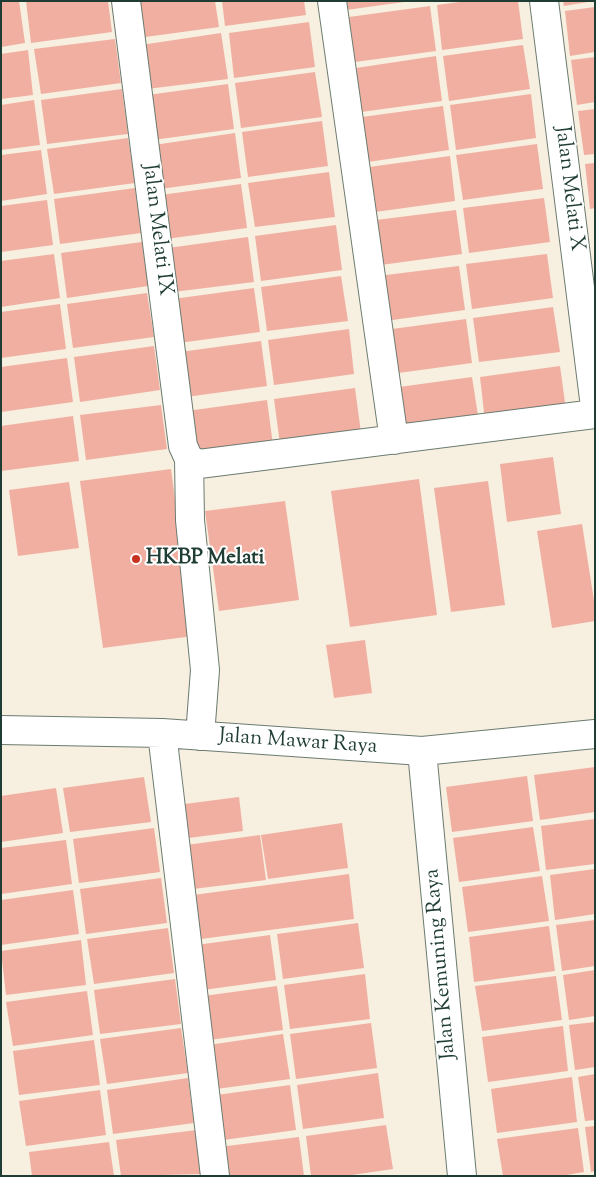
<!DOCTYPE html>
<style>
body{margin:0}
#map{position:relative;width:596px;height:1177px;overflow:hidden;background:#f7efdf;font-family:"Sorts Mill Goudy",serif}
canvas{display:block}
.frame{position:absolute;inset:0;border:2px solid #1f3d34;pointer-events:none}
</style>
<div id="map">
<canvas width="596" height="1177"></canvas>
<div class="frame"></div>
</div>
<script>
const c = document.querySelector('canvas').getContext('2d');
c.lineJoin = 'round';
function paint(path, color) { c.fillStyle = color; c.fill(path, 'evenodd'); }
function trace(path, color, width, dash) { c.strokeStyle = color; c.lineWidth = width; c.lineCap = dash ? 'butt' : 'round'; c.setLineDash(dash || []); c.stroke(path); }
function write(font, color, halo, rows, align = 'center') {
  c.font = font + ' "Sorts Mill Goudy",serif'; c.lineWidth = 4; c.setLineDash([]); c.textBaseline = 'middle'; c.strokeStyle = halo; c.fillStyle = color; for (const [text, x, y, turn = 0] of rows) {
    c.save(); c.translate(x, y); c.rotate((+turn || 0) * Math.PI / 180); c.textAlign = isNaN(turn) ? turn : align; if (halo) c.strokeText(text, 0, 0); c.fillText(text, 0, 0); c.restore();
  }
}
const building = new Path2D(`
 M1,1H19L25,43L1,47Z
 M26,1H108L112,32L31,43Z
 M133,1H215L219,27L138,38Z
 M222,1H304L306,15L225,26Z
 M345,1H404V2L346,10Z
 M467,1H518L523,39L442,50L437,5Z
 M563,1H588V2L564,6Z
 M430,6L436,51L355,62L349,17Z
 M595,7V52L570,56L565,11Z
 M309,22L315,67L234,78L229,33Z
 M221,33L228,79L147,89L141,45Z
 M115,39L121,83L41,94L34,49Z
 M523,45L530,89L449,101L443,56Z
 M28,50L33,95L1,99V54Z
 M436,56L442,101L361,112L356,68Z
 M595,57V102L577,105L571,60Z
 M315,72L322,117L241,128L235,83Z
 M228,84L234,129L153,140L148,95Z
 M122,89L128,134L47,144L41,100Z
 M531,94L536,138L456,150L450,105Z
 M34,100L40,145L1,150V105Z
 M443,106L449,150L368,162L362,117Z
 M595,109V154L584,155L578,111Z
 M322,121L328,166L248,177L242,132Z
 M235,133L241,178L160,189L154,145Z
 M128,138L135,183L54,194L47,149Z
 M537,144L543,189L463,200L456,155Z
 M41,150L47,194L1,201V155Z
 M450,156L455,201L375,212L369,167Z
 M595,163V208L590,209L585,164Z
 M329,172L335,217L255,227L248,183Z
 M241,184L247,228L166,239L161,195Z
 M135,188L141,233L60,244L54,199Z
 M544,198L550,242L469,253L463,208Z
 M47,200L53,245L1,252V206Z
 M456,210L462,254L381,265L376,220Z
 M336,225L342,270L261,281L255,236Z
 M248,237L254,282L173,292L168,248Z
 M142,242L148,286L67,298L61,253Z
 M54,254L60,298L1,307V261Z
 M547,254L553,298L472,309L466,264Z
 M459,266L465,310L385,321L378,276Z
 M341,276L348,321L267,331L261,287Z
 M254,288L260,332L179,343L173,299Z
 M147,293L154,337L73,348L67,304Z
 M60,304L66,349L1,358V312Z
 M553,307L560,352L479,362L473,318Z
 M466,319L472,363L391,374L385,330Z
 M349,329L354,374L274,385L268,340Z
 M261,341L267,386L186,397L180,352Z
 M154,346L160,390L80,402L74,357Z
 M67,358L73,402L1,412V367Z
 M560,366L566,410L485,421L480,377Z
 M472,377L479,422L398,433L392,388Z
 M355,388L361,433L280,444L274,399Z
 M267,400L273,445L192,455L187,411Z
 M161,405L167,449L86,460L80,415Z
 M73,416L79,461L1,471V426Z
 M553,457L561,514L507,522L500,464Z
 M171,469L193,636L103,648L80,481Z
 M419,479L437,615L350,627L331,491Z
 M488,481L505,605L451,612L434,488Z
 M69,482L79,548L18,556L9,490Z
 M285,501L299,600L219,611L205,511Z
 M582,524L595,607V621L552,628L537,531Z
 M365,640L372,693L334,698L326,645Z
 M595,767V812L540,820L534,775Z
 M527,776L533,821L452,832L446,787Z
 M144,777L151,822L70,832L63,788Z
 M56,788L63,833L1,842V796Z
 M239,797L243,831L181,839L177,805Z
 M595,819V864L546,870L541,826Z
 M342,823L348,868L268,879L261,835Z
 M533,827L540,871L459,882L453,838Z
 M154,828L160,872L79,883L73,839Z
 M260,835L266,880L185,890L179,846Z
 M66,840L72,884L1,894V848Z
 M595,869V914L555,920L550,875Z
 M349,874L354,919L193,940L186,896Z
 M542,876L549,921L468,932L462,887Z
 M161,878L167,923L86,934L80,889Z
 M73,890L79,934L1,945V900Z
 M595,920V966L562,971L556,925Z
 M358,923L364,968L283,979L277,934Z
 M549,926L555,971L474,982L469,937Z
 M168,928L174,973L94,984L87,939Z
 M270,935L276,980L196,991L189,946Z
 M81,940L86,985L6,995L1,951Z
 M595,970V1016L569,1020L563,975Z
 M365,974L370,1019L290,1029L284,985Z
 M556,976L562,1020L482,1031L475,986Z
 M175,979L181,1024L100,1034L94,990Z
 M277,986L283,1030L202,1041L196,997Z
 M87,991L93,1035L13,1046L6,1002Z
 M595,1022V1067L575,1070L569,1025Z
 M371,1023L377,1068L296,1079L290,1034Z
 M563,1026L568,1071L488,1082L482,1037Z
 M181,1028L188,1073L107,1084L100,1039Z
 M283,1034L290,1079L209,1090L202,1046Z
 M94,1040L100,1085L19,1095L13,1051Z
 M378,1073L384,1118L303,1129L297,1085Z
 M595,1074V1120L585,1121L578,1077Z
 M572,1077L577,1122L497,1133L491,1089Z
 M188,1078L194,1123L113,1134L107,1090Z
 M290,1085L296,1130L216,1141L209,1096Z
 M100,1090L106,1135L26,1146L19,1101Z
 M386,1125L393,1169L345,1176H311L306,1136Z
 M595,1126V1171L591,1172L585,1127Z
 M578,1128L584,1172L561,1176H503L497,1139Z
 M197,1130L203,1174L121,1176L116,1140Z
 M299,1137L304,1176H222L219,1147Z
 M109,1142L114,1176H32L29,1152Z`);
const minor = new Path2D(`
 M126,1L183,446L189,459L190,520L205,670L200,736
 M332,1L394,440
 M544,1L595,407
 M189,459L199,464L595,414
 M1,730L162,733L422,751L595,734
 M162,733L215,1176
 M422,751L462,1176`);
const markers = [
 [136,559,5,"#c8321e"]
];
const streetNames = [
 ["Jalan Melati X",568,189,83],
 ["Jalan Melati IX",156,230,83],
 ["Jalan Mawar Raya",298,743,4],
 ["Jalan Kemuning Raya",442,964,-95]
];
const poiNames = [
 ["HKBP Melati",146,559]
];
paint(building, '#f0afa1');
trace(minor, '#6b7b70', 30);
trace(minor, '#fff', 28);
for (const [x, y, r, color] of markers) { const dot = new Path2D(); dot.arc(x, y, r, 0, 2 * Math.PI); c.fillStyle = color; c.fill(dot); trace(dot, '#fff', 2); }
write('21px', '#1f3d34', '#fff', streetNames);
write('bold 21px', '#1f3d34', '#fff', poiNames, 'left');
</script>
